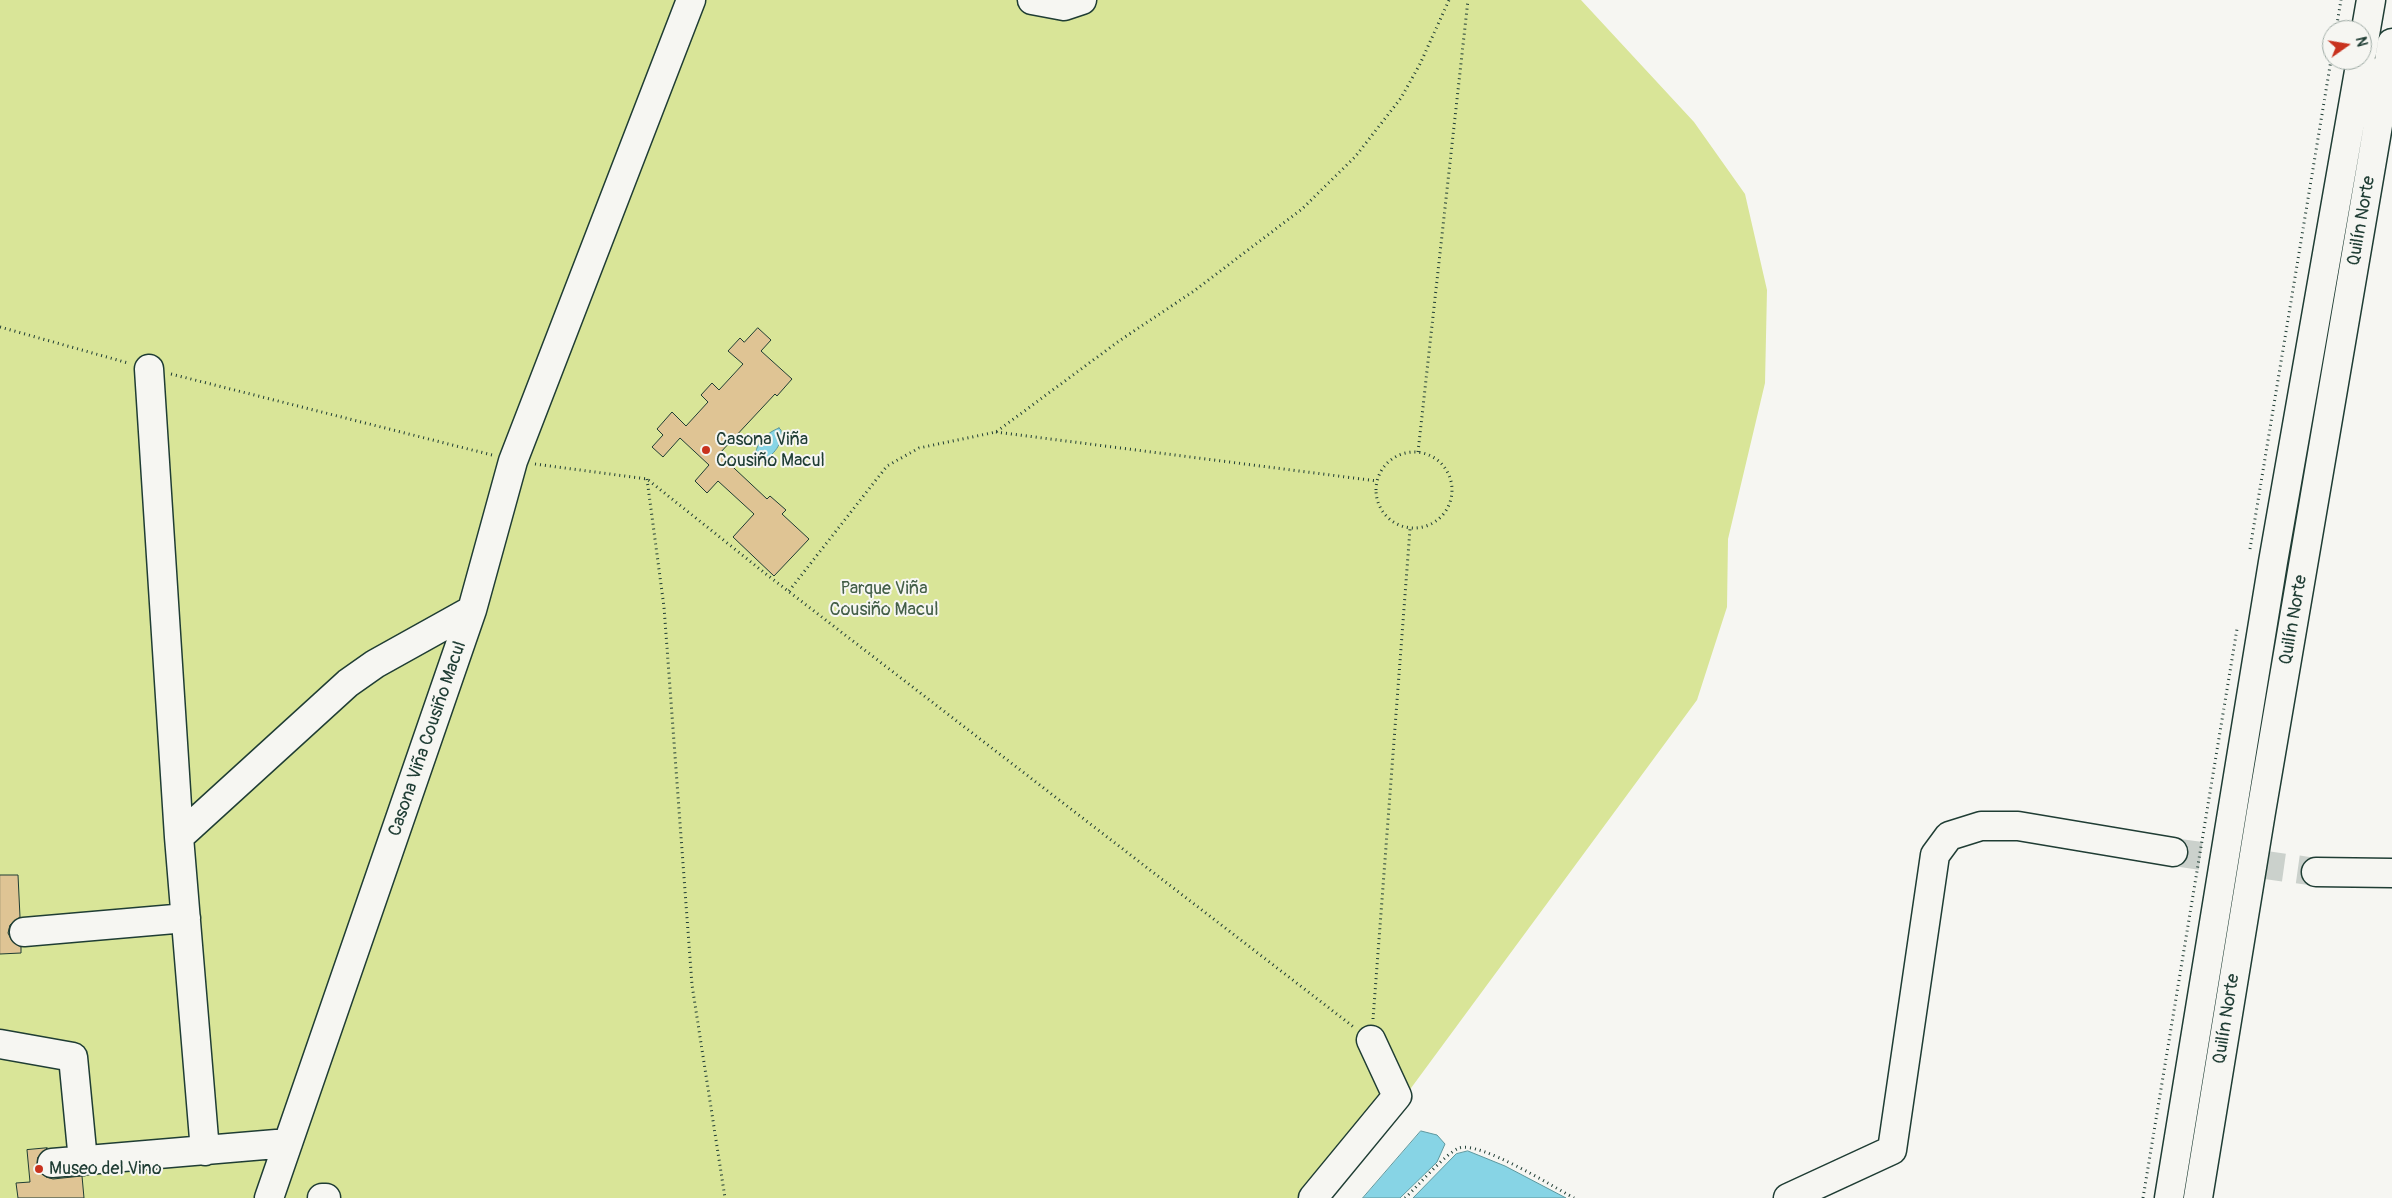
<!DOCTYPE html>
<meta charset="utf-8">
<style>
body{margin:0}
#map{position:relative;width:2392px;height:1198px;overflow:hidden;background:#f6f6f2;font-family:Pangolin,sans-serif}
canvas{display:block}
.north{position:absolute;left:2322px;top:20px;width:50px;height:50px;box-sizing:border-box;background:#f6f6f2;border:1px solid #a0aca6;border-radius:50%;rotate:77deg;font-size:14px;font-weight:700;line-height:20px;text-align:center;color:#1f3d34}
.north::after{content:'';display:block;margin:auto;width:18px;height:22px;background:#c8321e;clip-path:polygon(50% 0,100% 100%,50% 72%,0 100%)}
</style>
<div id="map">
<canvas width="2392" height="1198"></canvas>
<div class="north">N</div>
</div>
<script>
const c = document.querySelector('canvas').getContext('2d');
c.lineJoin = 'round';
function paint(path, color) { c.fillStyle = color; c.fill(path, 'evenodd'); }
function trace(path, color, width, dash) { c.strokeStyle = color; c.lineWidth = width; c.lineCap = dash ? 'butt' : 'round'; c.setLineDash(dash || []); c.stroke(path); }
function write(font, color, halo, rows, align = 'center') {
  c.font = font + ' Pangolin,sans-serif'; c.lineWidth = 4; c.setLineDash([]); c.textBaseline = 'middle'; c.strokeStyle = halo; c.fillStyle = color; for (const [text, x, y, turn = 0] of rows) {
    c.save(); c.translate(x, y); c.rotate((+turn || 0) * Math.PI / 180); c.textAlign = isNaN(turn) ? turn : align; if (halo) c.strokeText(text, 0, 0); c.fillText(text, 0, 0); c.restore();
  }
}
const green = new Path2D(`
 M0,0H1581L1694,122L1745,194L1767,290L1765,383L1728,539L1727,607L1697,700L1330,1198H0Z`);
const water = new Path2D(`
 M779,428L781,430C783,444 774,455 762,461L756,460C753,445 766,433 779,428Z
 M1421,1131L1437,1135L1445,1144L1437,1162L1400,1198H1363Z
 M1468,1151L1505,1166L1566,1198H1413L1456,1154Z`);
const building = new Path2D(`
 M758,328L771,340L761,351L792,379L777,396L775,394L719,454L767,499L770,496L786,510L782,514L809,539L774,576L733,537L754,514L718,481L707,493L695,481L709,465L680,438L663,457L652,447L663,435L657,429L672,412L686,426L708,402L701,395L712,383L719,390L743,364L728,351L740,338L744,342Z
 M0,875H18L20,917L10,925L8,933L12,941L21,947V953L0,954Z
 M47,1148L38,1157L37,1165L40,1172L46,1177L53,1179L82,1176L84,1198H18L16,1183L30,1182L27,1150Z`);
const minorTunnel = new Path2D(`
 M2173,852L2316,872`);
const path = new Path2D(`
 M2336,30L2341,0
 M0,327L128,363
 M171,374L492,455
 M996,432L1377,481
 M1376 490a38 38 0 1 1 76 0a38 38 0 1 1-76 0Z
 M1418,452L1468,0
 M535,464L647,479L766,574L1355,1028
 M647,479L664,607L692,985L725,1198
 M2250,549L2332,54
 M789,591L887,466L919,448L996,432L1119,341L1194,291L1302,209L1355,157L1401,98L1420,64L1449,0
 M1373,1019L1410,529
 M1405,1198C1417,1187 1446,1153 1459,1148C1480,1141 1552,1186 1574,1198
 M2143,1198L2237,629`);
const minor = new Path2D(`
 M1032,0L1064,6L1082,0
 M2362,52L2371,0
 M149,369L179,837
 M2316,872L2392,873
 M24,932L186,918
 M0,1044L73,1057L83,1161
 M205,1151L179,837L348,683L375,664L472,610
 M52,1163L288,1143
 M269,1198L472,610L513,461L691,0
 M322,1198H326
 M1313,1198L1397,1096L1371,1040
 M1788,1198L1892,1150L1935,855L1949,836L1981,826H2018L2173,852
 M2169,1198L2273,562L2361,60
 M2198,1198L2261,812L2392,43`);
const markers = [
 [706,450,5,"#c8321e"],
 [39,1169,5,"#c8321e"]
];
const streetNames = [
 ["Quilín Norte",2362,221,-80],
 ["Quilín Norte",2294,620,-80],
 ["Casona Viña Cousiño Macul",428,739,-71],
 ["Quilín Norte",2227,1019,-81]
];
const poiNames = [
 ["Casona Viña",716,440],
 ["Cousiño Macul",716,461],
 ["Museo del Vino",49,1169]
];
const parkNames = [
 ["Parque Viña",884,589],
 ["Cousiño Macul",884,610]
];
paint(green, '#d9e598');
paint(water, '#87d4e5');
trace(water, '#5d989e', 1);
paint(building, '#dfc494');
trace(building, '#1f3d34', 1);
trace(minorTunnel, '#cbd1cc', 28, [28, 14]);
trace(minor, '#1f3d34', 31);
trace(path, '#1f3d34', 3, [1, 4]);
trace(minor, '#f6f6f2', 28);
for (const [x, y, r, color] of markers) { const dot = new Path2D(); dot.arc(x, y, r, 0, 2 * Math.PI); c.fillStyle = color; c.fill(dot); trace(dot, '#f6f6f2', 2); }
write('18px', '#1f3d34', '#f6f6f2', streetNames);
write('18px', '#1f3d34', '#f6f6f2', poiNames, 'left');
write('18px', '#445f48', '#f6f6f2', parkNames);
</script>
